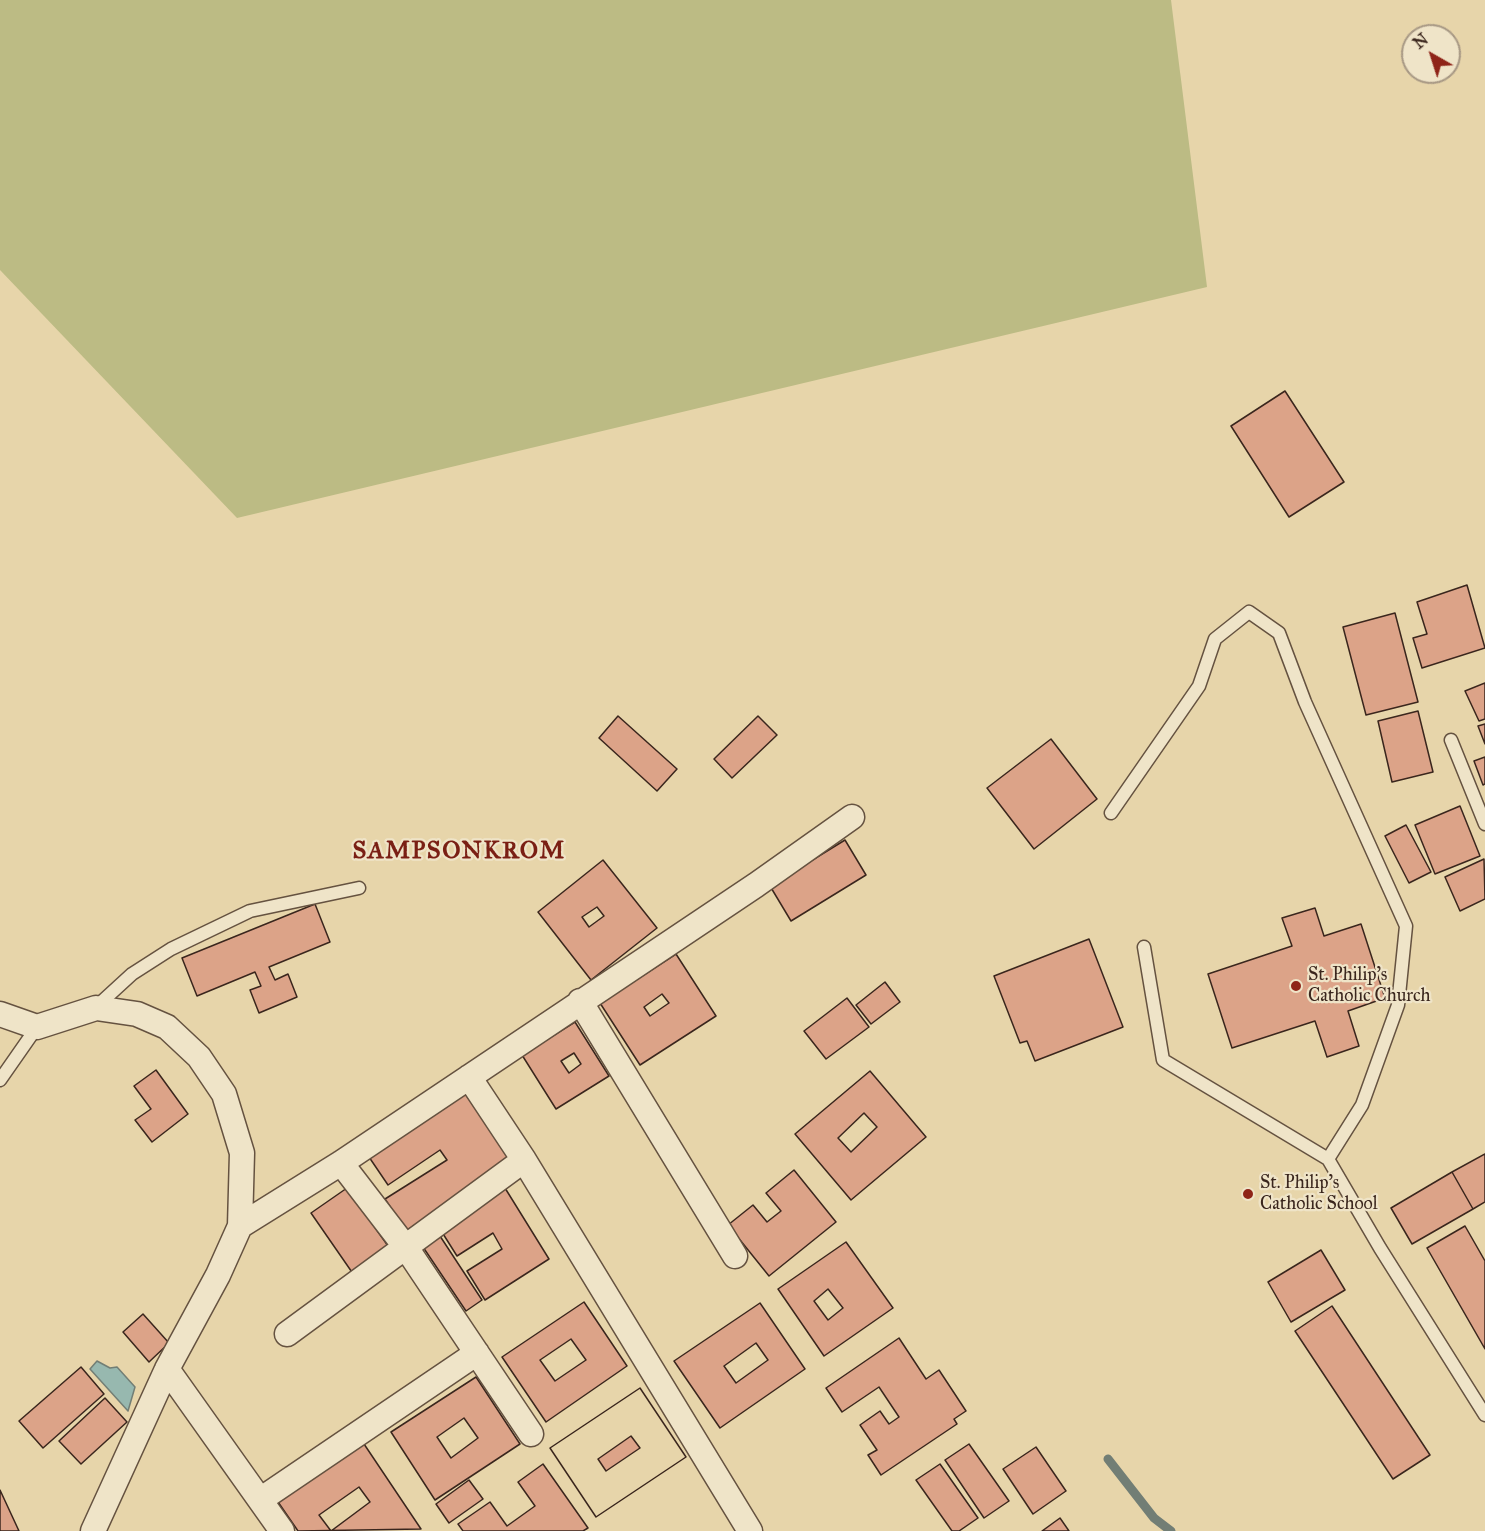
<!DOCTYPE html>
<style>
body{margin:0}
#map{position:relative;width:1485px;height:1531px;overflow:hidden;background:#e7d5aa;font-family:"IM FELL Great Primer",serif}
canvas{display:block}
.north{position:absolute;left:1401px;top:24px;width:60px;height:60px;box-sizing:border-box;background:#efe4c8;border:2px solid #a79884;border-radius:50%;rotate:321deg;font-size:16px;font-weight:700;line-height:24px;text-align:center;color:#3a261d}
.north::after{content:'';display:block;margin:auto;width:21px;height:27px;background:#8f2418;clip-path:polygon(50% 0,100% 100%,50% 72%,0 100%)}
</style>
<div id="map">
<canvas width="1485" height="1531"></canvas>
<div class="north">N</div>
</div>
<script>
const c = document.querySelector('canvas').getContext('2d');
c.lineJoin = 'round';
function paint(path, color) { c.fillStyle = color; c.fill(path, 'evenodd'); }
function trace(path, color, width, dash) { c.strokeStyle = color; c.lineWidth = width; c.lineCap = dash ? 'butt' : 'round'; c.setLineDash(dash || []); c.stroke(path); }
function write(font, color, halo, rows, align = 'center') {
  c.font = font + ' "IM FELL Great Primer",serif'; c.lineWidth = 4.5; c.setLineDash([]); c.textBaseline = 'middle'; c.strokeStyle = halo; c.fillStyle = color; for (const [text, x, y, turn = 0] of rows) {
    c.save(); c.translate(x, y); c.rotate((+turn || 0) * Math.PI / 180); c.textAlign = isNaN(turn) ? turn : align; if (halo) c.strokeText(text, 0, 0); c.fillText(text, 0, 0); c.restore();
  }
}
const green = new Path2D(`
 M0,0H1171L1207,287L237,518L0,270Z`);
const water = new Path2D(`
 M97,1361L110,1368L117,1367L135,1387L128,1411L90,1369Z`);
const stream = new Path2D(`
 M1108,1459L1154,1518L1171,1531`);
const building = new Path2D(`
 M1285,391L1344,482L1289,517L1231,426Z
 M1467,585L1485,648L1422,668L1413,638L1427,634L1417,602Z
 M1395,613L1418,702L1366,715L1343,627Z
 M1485,683V719L1479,721L1465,691Z
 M1418,711L1433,772L1392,782L1378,721Z
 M618,716L677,769L657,791L599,738Z
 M758,716L777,735L732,778L714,759Z
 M1485,724V744L1478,726Z
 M1051,739L1097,799L1034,849L987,788Z
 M1485,757V784L1483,785L1474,761Z
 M1460,806L1480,856L1435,874L1415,825Z
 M1406,825L1431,872L1409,883L1385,836Z
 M845,840L866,875L791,921L770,886Z
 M1484,859L1485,899L1460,911L1445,877Z
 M603,860L657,928L591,980L538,912ZM597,907L604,916L589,927L582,917Z
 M315,904L330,942L269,967L275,980L288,974L297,997L259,1013L250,990L261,986L255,972L197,996L182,958Z
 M1315,908L1324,936L1361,924L1385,998L1348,1011L1359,1046L1327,1057L1315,1021L1232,1048L1208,974L1292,946L1282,918Z
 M1089,939L1123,1027L1035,1061L1027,1041L1020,1043L994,976Z
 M676,954L716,1016L640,1065L600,1003ZM662,994L669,1003L650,1016L644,1007Z
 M885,982L900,1002L871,1024L856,1005Z
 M847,998L869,1027L826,1059L804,1031Z
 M575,1022L609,1076L556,1109L522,1055ZM574,1053L581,1064L569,1073L561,1061Z
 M156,1070L188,1114L152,1142L135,1120L151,1109L134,1086Z
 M870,1071L926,1137L851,1200L795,1134ZM864,1113L877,1127L851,1152L838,1138Z
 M464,1092L511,1159L406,1231L385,1199L447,1160L440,1150L388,1185L369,1157Z
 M1485,1154V1202L1473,1209L1452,1172Z
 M794,1170L836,1222L769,1276L728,1225L753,1205L767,1222L781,1211L766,1193Z
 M1452,1172L1473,1209L1412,1244L1391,1208Z
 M347,1188L393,1253L356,1278L311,1213Z
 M505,1188L549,1259L485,1300L467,1271L502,1249L493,1233L457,1256L440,1229Z
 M1465,1226L1485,1261V1349L1427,1248Z
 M438,1233L482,1300L466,1311L421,1244Z
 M846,1242L893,1308L824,1356L778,1289ZM828,1289L843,1308L828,1320L814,1301Z
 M1321,1250L1345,1290L1291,1322L1268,1282Z
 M584,1302L627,1366L546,1422L502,1357ZM571,1339L586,1360L555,1381L540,1360Z
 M760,1303L805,1369L720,1428L674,1361ZM756,1343L768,1360L736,1383L724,1366Z
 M1332,1306L1430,1455L1393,1479L1295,1331Z
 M143,1314L169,1343L149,1362L123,1332Z
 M899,1338L926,1379L939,1370L966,1411L954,1419L957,1424L881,1475L868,1455L877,1450L860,1425L880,1411L889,1424L899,1417L879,1387L842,1412L826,1388Z
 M81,1367L104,1394L43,1448L19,1421Z
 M476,1377L520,1444L435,1500L391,1432ZM464,1418L478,1438L451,1458L437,1437Z
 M640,1388L686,1457L596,1517L550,1448ZM631,1436L640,1448L606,1471L598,1459Z
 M640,1388L686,1457L596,1517L550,1448Z
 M105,1398L127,1422L81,1464L59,1441Z
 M362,1441L421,1529L298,1531L276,1499ZM359,1487L370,1502L331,1531L319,1515Z
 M969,1444L1009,1501L984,1518L945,1460Z
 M1036,1447L1066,1491L1033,1514L1003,1469Z
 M543,1464L588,1528L583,1531H463L458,1524L490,1502L507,1526L535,1506L518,1482Z
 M940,1464L978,1518L959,1531H952L916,1480Z
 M469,1480L483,1499L449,1523L436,1504Z
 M0,1490L19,1531H0Z
 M1060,1518L1069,1531H1042Z`);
const lane = new Path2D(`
 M1451,740L1485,824
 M1111,813L1199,686L1215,639L1249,612L1279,633L1305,702L1406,926L1398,1005L1362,1105L1328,1159L1380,1248L1485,1415
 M1144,947L1163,1060L1328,1159
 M96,1007L132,974L171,949L250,911L359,888
 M0,1080L37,1027`);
const street = new Path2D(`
 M580,1001L735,1256
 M0,1014L37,1027L96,1008L137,1014L167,1027L199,1057L224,1094L242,1153L240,1226L218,1275L167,1369L93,1531
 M469,1077L524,1160L750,1531
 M341,1163L407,1249L531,1434
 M240,1226L341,1163L756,885L852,817
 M287,1334L524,1160
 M167,1369L282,1531
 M260,1500L477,1353`);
const markers = [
 [1296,986,6,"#8f2418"],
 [1248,1194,6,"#8f2418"]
];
const poiNames = [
 ["St. Philip's",1308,976],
 ["Catholic Church",1308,997],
 ["St. Philip's",1260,1184],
 ["Catholic School",1260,1205]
];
const districtNames = [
 ["SAMPSONKROM",459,852]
];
paint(green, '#bcbb84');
paint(water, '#97b8af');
trace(water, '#727e75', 1.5);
trace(stream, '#727e75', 9);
paint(building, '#dca388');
trace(building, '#3a261d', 1.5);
trace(lane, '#655240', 15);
trace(street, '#655240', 27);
trace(lane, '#efe4c8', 12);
trace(street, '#efe4c8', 24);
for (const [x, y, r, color] of markers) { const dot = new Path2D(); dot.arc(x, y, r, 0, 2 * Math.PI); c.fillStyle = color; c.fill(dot); trace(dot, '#efe4c8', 2); }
write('18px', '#3a261d', '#efe4c8', poiNames, 'left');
c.letterSpacing = '1.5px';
write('bold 24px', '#7a1f14', '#efe4c8', districtNames);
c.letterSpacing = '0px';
</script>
